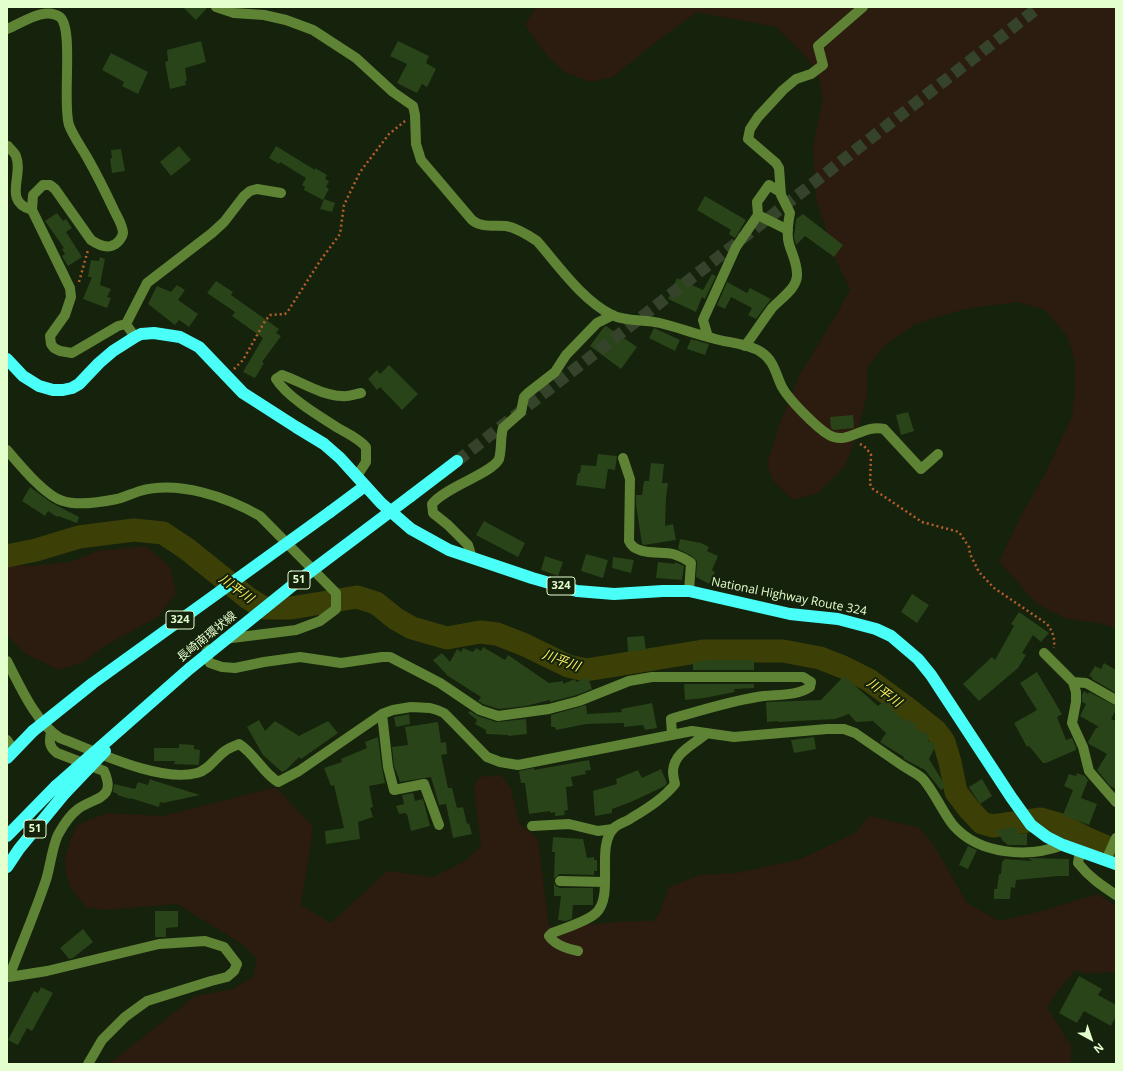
<!DOCTYPE html>
<meta charset="utf-8">
<style>
body{margin:0}
#map{position:relative;width:1123px;height:1071px;overflow:hidden;background:#15220c;font-family:"Open Sans",sans-serif}
canvas{display:block}
.frame{position:absolute;inset:0;border:8px solid #e4ffce;pointer-events:none}
.north{position:absolute;left:1071px;top:1019px;width:40px;height:40px;-webkit-text-stroke:3px #15220c;paint-order:stroke;rotate:140deg;font-size:11px;font-weight:700;line-height:16px;text-align:center;color:#e4ffce}
.north::after{content:'';display:block;margin:auto;width:14px;height:18px;background:#e4ffce;clip-path:polygon(50% 0,100% 100%,50% 72%,0 100%)}
</style>
<div id="map">
<canvas width="1123" height="1071"></canvas>
<div class="frame"></div>
<div class="north">N</div>
</div>
<script>
const c = document.querySelector('canvas').getContext('2d');
c.lineJoin = 'round';
function paint(path, color) { c.fillStyle = color; c.fill(path, 'evenodd'); }
function trace(path, color, width, dash) { c.strokeStyle = color; c.lineWidth = width; c.lineCap = dash ? 'butt' : 'round'; c.setLineDash(dash || []); c.stroke(path); }
function write(font, color, halo, rows, align = 'center') {
  c.font = font + ' "Open Sans","Noto Sans JP",sans-serif'; c.lineWidth = 4; c.setLineDash([]); c.textBaseline = 'middle'; c.strokeStyle = halo; c.fillStyle = color; for (const [text, x, y, turn = 0] of rows) {
    c.save(); c.translate(x, y); c.rotate((+turn || 0) * Math.PI / 180); c.textAlign = isNaN(turn) ? turn : align; if (halo) c.strokeText(text, 0, 0); c.fillText(text, 0, 0); c.restore();
  }
}
const green = new Path2D(`
 M536,7H1116V628L1099,623L1067,619L1037,604L999,562L1020,517L1044,476L1072,417L1075,388V361L1067,336L1045,310L1017,302L965,309L915,324L884,346L867,368V395L855,440L845,466L818,493L793,500L773,481L767,464L778,428L800,374L838,312L850,289L836,260L816,199L813,147L823,99L818,72L803,54L776,27L697,12L647,49L613,77L590,82L564,72L547,56L525,25Z
 M146,546L170,567L176,593L159,616L103,647L84,662L59,670L24,653L7,635V564L28,566L70,562L97,551Z
 M501,775L511,788L519,823L538,839L549,927C584,926 619,920 654,921L660,911L669,887L700,875L737,873L801,859L855,833L869,816L918,827L934,845L967,903L999,921L1042,911L1097,894L1116,905V972L1083,973L1076,970L1058,990L1047,1007L1071,1046V1064H109L195,996L233,989L253,977L257,959L242,944L177,904L105,910L86,907L72,890L66,874L65,857L70,841L77,825L108,813L163,816L276,787L313,827L301,905L331,923L387,871L433,877L465,861L481,846L474,787L479,777Z`);
const river = new Path2D(`
 M7,556L36,550L79,537L134,530L163,533L187,549L248,598L264,608H291L357,597L376,603L396,619L412,628L447,638L480,632L497,634L525,645L568,666L586,670L703,651H783L820,658L843,667L869,680L907,708L936,731L944,742L950,762L956,792L969,809L982,823L993,826L1041,819L1062,825L1086,838L1116,851`);
const building = new Path2D(`
 M183,7H208L196,20Z
 M201,41L206,62L185,68L187,81H185L186,85L170,89L165,62L168,61L167,50Z
 M398,41L429,56L426,63L436,69L427,87L422,84L417,93L397,83L407,64L390,56Z
 M111,53L148,72L138,94L122,86L124,82L102,70Z
 M179,146L191,160L171,176L160,162Z
 M276,146L315,170V168L327,175L325,179L329,181L326,187L329,189L323,200L304,190L305,187L302,185L306,178L280,162L279,164L269,158Z
 M121,149L125,171L112,173L110,159L112,158L111,150Z
 M705,196L746,220L735,238L729,234L731,230L697,210Z
 M324,199L335,203L332,212L320,209Z
 M57,213L63,221L66,219L72,228L66,232L82,257L68,266L62,256L65,254L62,249L64,248L45,221Z
 M803,214L843,245L834,257L805,236L796,245L794,237L796,219Z
 M100,257L105,259L100,285L111,289L107,297L111,298L107,308L83,299L92,277H88L91,260L99,261Z
 M712,274L716,276L705,299L702,297L696,312L668,299L677,278L703,290Z
 M216,281L233,292L231,295L279,329L276,333L281,336L262,362L264,363L255,378L243,372L263,338L232,316L235,312L207,293Z
 M727,282L747,293L750,288L771,299L756,319L748,315L752,308L731,297L725,309L717,305Z
 M177,285L185,290L178,300L198,314L189,327L179,320L175,325L148,304L157,286L171,292Z
 M606,326L637,347L621,369L590,346L604,327Z
 M654,328L680,340L675,351L649,338Z
 M691,339L709,344L705,355L687,349Z
 M389,365L418,394L402,410L380,387L377,390L368,379L377,370L380,374Z
 M908,412L914,431L901,435L896,415Z
 M853,415L854,428L833,430L831,428L830,417Z
 M598,454L617,456L615,470L608,469L605,489L576,485L578,473H580L581,465L596,466Z
 M651,463L664,464L662,483H668L666,498L665,526L673,524L676,540L644,545L642,544L636,505V495H642L644,481H649Z
 M30,487L52,503L79,517L77,523L58,516L57,517L48,511L45,516L22,501Z
 M484,521L525,543L518,557L476,535Z
 M680,539L701,543L709,547L707,551L718,556L712,570L715,572L709,584L696,577L697,561L690,555L678,549Z
 M586,554L608,560L603,578L581,571Z
 M545,556L563,562L558,576L541,570Z
 M613,557L634,560L631,573L612,568Z
 M658,562L675,564V562L684,566L682,580L656,578Z
 M912,594L929,605L917,623L901,612Z
 M1019,612L1049,633L1041,642L1033,635L1022,653L1026,655L1018,668L979,701L963,684L992,657L995,660L1014,626L1011,624Z
 M644,636L646,650L628,652L627,637Z
 M483,647L505,660L508,655L549,683L563,681V684L575,679L576,682L588,677L592,689L577,695L550,702V700L526,706L499,709L483,704L478,701L481,697L448,676L433,660L442,653L450,662L457,649L461,652L463,648L473,652L476,648L481,651Z
 M715,660H754V670H693V662Z
 M1104,663L1116,670V693L1092,679V677L1089,676L1095,666L1101,669Z
 M1037,672L1062,714L1057,717L1066,740L1072,738L1076,747V750L1046,763H1043L1029,746L1027,747L1014,723L1037,710L1020,683Z
 M844,676L878,706L884,701L900,717L917,724L915,728L930,735L928,741L936,745L929,759L946,787L941,790L925,770L904,759L903,758L904,757L880,742L886,733L873,721L856,722L849,714L835,719L778,722V721L767,722L766,702L821,700Z
 M684,684H754V688L734,689L735,692L704,698L685,700Z
 M1084,691L1088,694L1089,692L1116,706V710L1111,719L1116,721V789L1110,786L1097,770L1107,754L1089,744L1088,742L1096,728L1099,727L1080,716L1086,704L1082,702V695Z
 M652,703L657,728L645,730L643,725L624,727V723L586,724L556,730L555,727H551V715L586,705L587,714L622,712L621,709Z
 M470,711L478,716L496,722L526,719L527,734L508,736V735L486,734V730L475,724L477,720L468,713Z
 M409,714L410,724L396,727L394,717Z
 M259,720L265,731L275,721L299,736L328,721L338,733L301,759L299,757L286,770L282,772L263,755L247,727Z
 M438,722L441,743L446,742L447,754L441,755L448,788H452L457,808L463,807L467,824L469,823L472,834L453,838L446,804L439,805L431,777L400,782L394,766L392,747L408,745L405,727Z
 M378,737L382,768L385,783L369,786L373,807L370,808L373,817L358,822L360,839L326,844L325,831L344,828L334,785L331,786L324,768L342,762L341,759L367,748L365,742Z
 M814,737L816,749L794,753L791,740Z
 M179,744L194,745V749L200,750L199,765L174,764L175,761H154V748H179Z
 M589,760L591,770L585,771L586,774L571,777L573,786L566,787L568,810L564,811L565,815L555,816V812L550,813V811L529,814L525,783H521L519,771L534,768V770Z
 M661,769L667,783L665,786L631,802L612,809V813L595,816L593,791L617,784L616,779L638,770L642,778Z
 M1077,773L1085,776L1088,780L1081,798L1097,804L1089,825L1063,815L1073,790L1064,786L1069,774L1076,776Z
 M150,779L155,781L200,795L163,803L160,802L159,807L130,798V799L117,795L118,794L113,792L114,784L135,789L138,782L148,785Z
 M982,779L992,796L980,804L969,787Z
 M413,793L415,801L423,799L430,826L411,831L407,814L406,815V813L399,814L396,806L404,804L402,795Z
 M1017,827L1018,834L1027,833V845H1008L1003,841L996,830Z
 M553,837L583,839L587,858L594,857V860H597V871H594V875L560,874L557,876L554,879L555,852H552Z
 M968,846L977,850L968,869L959,865Z
 M1028,858L1069,859V876H1058L1016,880L1015,888L1011,887L1010,899H994V889H997L999,874H1001L1002,862L1005,859L1032,861Z
 M554,883L556,886L560,888H593V905H573L572,919L566,921L558,920L561,896H554Z
 M155,911H178V927L166,928V937H155Z
 M83,929L93,942L73,958L69,959L60,948Z
 M1079,976L1102,989L1098,995L1116,1005V1016L1111,1026L1084,1011L1077,1023L1059,1013Z
 M41,987L53,993L32,1031L27,1028L18,1045L8,1040L34,991L38,993Z`);
const highwayTunnel = new Path2D(`
 M457,461L1039,7`);
const path = new Path2D(`
 M79,282L88,250
 M234,369L243,360L265,321L270,315L285,314L288,311L320,261L340,234L344,205L360,172L389,134L405,121
 M860,444L864,446L871,454L870,484L873,489L922,522L959,532L969,547L970,554L979,572L994,588L1047,624C1053,632 1055,638 1054,648`);
const minor = new Path2D(`
 M216,7L234,13L264,15L286,20L313,30L356,58L393,92L413,106L415,115L416,144L421,160L472,220C481,228 495,225 506,226C517,228 528,235 537,241C559,266 582,300 612,315C626,322 645,319 660,323C677,327 694,334 712,338C727,343 747,343 761,352C774,360 776,375 782,387C789,400 817,428 829,435C848,446 862,424 884,429L921,469L938,454
 M7,29C22,23 45,6 60,17C74,29 62,103 69,125C73,136 82,148 88,159C97,175 105,191 113,208C116,215 123,225 123,233C122,239 116,245 111,246C104,248 97,244 91,240L55,189L50,185H43L33,195L32,210L70,288L71,297L65,315L50,336L51,344L54,348L60,351L72,353L118,326L126,324L135,337
 M8,146C10,149 15,153 16,156C24,176 2,201 32,210
 M758,215L788,230
 M126,324L147,283L212,233L224,222L244,196L250,191L257,189L281,193
 M708,337L703,320L736,247L758,215L757,202L769,185L780,192
 M745,346C754,334 763,320 772,308C780,299 798,288 797,274C797,263 792,254 789,244C786,234 788,223 790,213L781,195L779,168L776,163L748,139L750,129L758,117L783,90L796,79L811,74L823,65L818,46L863,7
 M7,450C20,465 45,496 63,501C78,506 102,502 117,499C125,497 133,493 140,491C178,480 227,497 260,516L336,593V609L320,621L296,630L224,639
 M623,458L630,479L629,541C635,556 661,551 673,554C679,556 686,559 691,563L689,591
 M357,476L366,462V447C358,438 348,434 338,428C319,416 287,397 276,379L282,375C302,382 320,395 342,396C348,397 355,394 361,393
 M472,558L468,545L448,525L433,513L432,504C445,487 493,473 499,459C502,449 500,438 503,428L521,412L524,397L528,393L555,372L566,355L597,323L613,315
 M207,649L206,656L210,663L222,667L235,668L264,662L300,657L341,663L382,657H390L440,683L480,710L498,716L549,709L579,701L629,681L652,677H803L811,682L810,687C796,697 774,694 757,697C727,702 699,711 671,719L672,735
 M1044,653L1073,682L1076,692V702L1072,723L1083,747L1089,771L1116,802
 M7,661C20,686 36,723 60,738C95,751 160,783 197,773C209,770 216,757 225,751C229,748 235,746 239,744C255,754 262,772 278,782L299,771L382,714L393,710L411,707L430,708L437,710L444,713L453,722L487,757L500,762L518,765L692,731L734,737L827,729H844L855,733C871,744 887,755 903,766C909,770 918,774 923,779C935,793 942,811 953,825C979,855 1028,858 1063,845
 M1073,682L1086,683L1116,700
 M382,714L388,767L394,790L424,784L439,825
 M51,732C49,742 49,747 57,753L104,771C117,800 94,797 78,809C70,815 64,824 59,833C53,842 50,868 46,880C35,913 21,945 9,977L47,971L159,944L205,941L224,947L237,964L234,971L227,977L211,981L147,1001L125,1017L102,1040L88,1064
 M7,740L14,750
 M532,826L569,824L598,831L613,829
 M1080,852L1078,863C1089,877 1101,885 1116,895
 M1106,860L1116,838
 M560,881L605,882
 M578,951C568,949 555,945 549,936L552,933C565,928 586,922 596,913C615,896 595,846 614,828C618,824 625,822 630,819C646,809 663,799 675,784C674,780 673,775 673,771C674,752 695,744 707,733`);
const highway = new Path2D(`
 M7,359L23,376L39,386L53,390H63L72,388L79,384L99,363L113,351L135,337L141,334L154,333L180,337L199,347L243,393L296,427L324,444L340,458L381,503L411,529L449,550L532,578L577,591L614,594L663,591H689L790,614L838,619L876,629L891,636L918,659L931,675L1011,797L1031,825L1047,837L1063,845L1116,864
 M411,496L457,461
 M330,512L365,486
 M7,758L33,731
 M7,836L56,786
 M7,867L19,849L65,793`);
const highwayBridge = new Path2D(`
 M33,731L93,683L330,512
 M56,786L189,669L298,581L411,496
 M65,793L105,751`);
const shields = [
 [299,580,22],
 [561,586,28],
 [180,620,28],
 [35,829,22]
];
const shieldNames = [
 ["51",299,580],
 ["324",561,586],
 ["324",180,620],
 ["51",35,829]
];
const streetNames = [
 ["National Highway Route 324",789,597,11],
 ["長崎南環状線",207,637,-39]
];
const waterNames = [
 ["川平川",236,589,36],
 ["川平川",561,661,20],
 ["川平川",884,693,36]
];
paint(green, '#2c1b0f');
trace(river, '#3c4007', 23);
paint(building, '#284418');
trace(highwayTunnel, '#344329', 12, [12, 6]);
trace(path, '#b85f29', 2.5, [2, 3]);
trace(minor, '#5e8335', 10);
trace(highway, '#49fff7', 12);
trace(highwayBridge, '#49fff7', 12);
for (const [x, y, w] of shields) { const box = new Path2D(); box.roundRect(x - w / 2, y - 9, w, 18, 3); c.fillStyle = '#15220c'; c.fill(box); trace(box, '#e4ffce', 1); }
write('bold 11px', '#e4ffce', null, shieldNames);
write('12px', '#e4ffce', '#15220c', streetNames);
write('italic 13px', '#ffef5c', '#15220c', waterNames);
</script>
